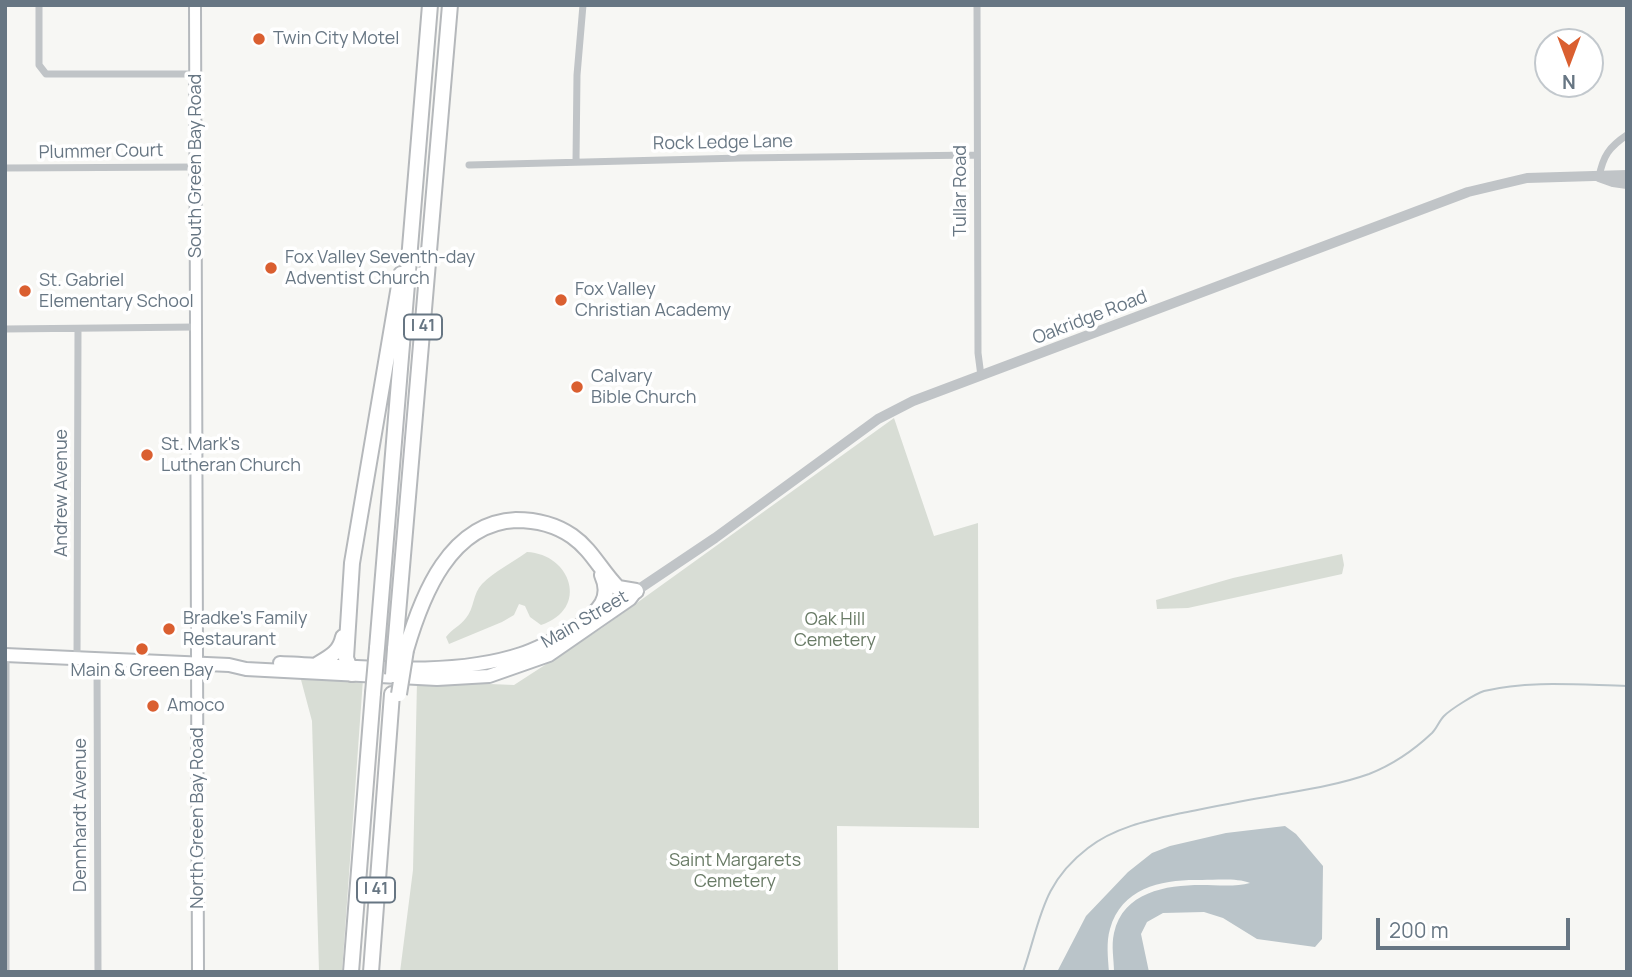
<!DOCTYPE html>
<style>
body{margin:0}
#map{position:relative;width:1632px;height:977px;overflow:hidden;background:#f7f7f4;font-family:Manrope,sans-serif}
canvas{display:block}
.frame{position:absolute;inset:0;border:7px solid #677683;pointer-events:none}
.north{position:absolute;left:1534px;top:28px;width:70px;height:70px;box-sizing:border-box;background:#fff;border:2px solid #c2c8cd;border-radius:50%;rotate:180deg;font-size:19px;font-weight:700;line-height:28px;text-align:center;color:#677683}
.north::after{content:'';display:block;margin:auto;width:24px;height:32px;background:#da5f30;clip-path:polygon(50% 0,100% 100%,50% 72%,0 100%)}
.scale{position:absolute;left:1376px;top:918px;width:194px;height:32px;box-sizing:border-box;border:4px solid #677683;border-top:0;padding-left:9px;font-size:21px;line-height:24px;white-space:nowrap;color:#677683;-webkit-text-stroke:5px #fff;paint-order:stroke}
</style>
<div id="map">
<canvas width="1632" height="977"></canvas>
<div class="frame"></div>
<div class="north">N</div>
<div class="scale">200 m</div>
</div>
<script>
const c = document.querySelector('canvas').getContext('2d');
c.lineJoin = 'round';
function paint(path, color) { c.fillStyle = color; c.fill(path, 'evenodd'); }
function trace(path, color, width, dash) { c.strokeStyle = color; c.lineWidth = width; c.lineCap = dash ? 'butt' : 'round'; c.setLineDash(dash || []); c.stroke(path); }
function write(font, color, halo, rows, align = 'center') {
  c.font = font + ' Manrope,sans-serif'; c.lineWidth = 7; c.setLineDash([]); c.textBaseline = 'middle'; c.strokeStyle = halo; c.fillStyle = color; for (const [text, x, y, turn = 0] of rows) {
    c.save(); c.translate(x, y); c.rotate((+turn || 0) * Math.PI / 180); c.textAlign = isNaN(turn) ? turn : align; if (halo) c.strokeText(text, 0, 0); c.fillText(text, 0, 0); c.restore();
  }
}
const green = new Path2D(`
 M894,418L934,536L978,523L979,828L837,826L838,972H400L413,870L417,681L514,685L602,628Z
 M527,552C571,554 590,609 541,625L530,617L525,606L519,604L514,615L502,622L449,644L446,637C452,629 460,626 466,618C474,609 473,593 482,584C495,571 512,563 527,552Z
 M1342,554L1344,565L1342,574L1188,608L1157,609L1156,600L1233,578Z
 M300,676L363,679L342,972H319L312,721Z`);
const water = new Path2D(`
 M1285,826L1296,834L1323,866L1322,939L1315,947L1257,939L1223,918L1204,912L1163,913L1147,922L1141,934L1149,972H1114C1114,959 1111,946 1114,933C1123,892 1166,885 1201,885C1217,885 1236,887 1250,883C1237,878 1217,880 1202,880C1165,879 1122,886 1110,929C1106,942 1108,958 1109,972H1057L1086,916L1128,872L1152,853L1170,846L1226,833Z`);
const stream = new Path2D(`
 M1023,972C1041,920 1041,884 1088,848C1115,827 1150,820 1182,813C1212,807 1241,801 1271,796C1304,790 1338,785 1369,774C1392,765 1414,750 1432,733C1437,728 1439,721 1444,716C1451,709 1475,694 1484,691C1529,680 1580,685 1627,686`);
const minor = new Path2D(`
 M39,5V65L46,74H195
 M977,5L978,353L981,376
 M576,161L577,75L583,5
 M469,165L741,158L977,155
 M5,168L196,167
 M1599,177C1603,156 1609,147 1627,135
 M5,329L196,327
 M6,655V972
 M77,658L78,329
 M97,659L98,972`);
const tertiary = new Path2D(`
 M1599,177L1613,182L1627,184
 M636,591L715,538L878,419L913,401L1468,192L1527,178L1627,175`);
const secondary = new Path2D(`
 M195,5L198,972`);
const primary = new Path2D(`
 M5,655L229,665L246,669L437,679L489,676L549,655L630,599L636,591
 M280,663C356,666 449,678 521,654C545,646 566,633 589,621`);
const motorway = new Path2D(`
 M580,626C598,611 613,599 602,575
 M377,648L430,5
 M395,649L450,5
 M406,650C422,595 450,523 516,520C536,520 556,525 572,536C592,550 601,571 618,588L636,591
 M318,664C330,657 340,652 343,637
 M352,674L346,658L352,563L401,274
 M351,972L373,693
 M371,972L392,694`);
const motorwayBridge = new Path2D(`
 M393,675L395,649
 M373,693L377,648
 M399,694L406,650`);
const markers = [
 [259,39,7,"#da5f30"],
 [271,268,7,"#da5f30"],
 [25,291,7,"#da5f30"],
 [561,300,7,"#da5f30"],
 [577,387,7,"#da5f30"],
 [147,455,7,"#da5f30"],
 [169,629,7,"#da5f30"],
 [142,649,7,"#da5f30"],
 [153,706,7,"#da5f30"]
];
const shields = [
 [423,327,38],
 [376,890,38]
];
const shieldNames = [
 ["I 41",423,327],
 ["I 41",376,890]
];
const poiNames = [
 ["Twin City Motel",273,39],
 ["Fox Valley Seventh-day",285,258],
 ["Adventist Church",285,279],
 ["St. Gabriel",39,281],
 ["Elementary School",39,302],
 ["Fox Valley",575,290],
 ["Christian Academy",575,311],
 ["Calvary",591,377],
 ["Bible Church",591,398],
 ["St. Mark's",161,445],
 ["Lutheran Church",161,466],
 ["Bradke's Family",183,619],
 ["Restaurant",183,640],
 ["Main & Green Bay",142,671,"center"],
 ["Amoco",167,706]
];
const streetNames = [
 ["Rock Ledge Lane",723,143,-1],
 ["Plummer Court",101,152,-1],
 ["South Green Bay Road",196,166,-90],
 ["Tullar Road",961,191,-90],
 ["Oakridge Road",1090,318,-21],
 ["Andrew Avenue",62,493,-90],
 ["Main Street",585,620,-30],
 ["Dennhardt Avenue",81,815,-90],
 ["North Green Bay Road",198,818,-90]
];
const parkNames = [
 ["Oak Hill",835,620],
 ["Cemetery",835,641],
 ["Saint Margarets",735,861],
 ["Cemetery",735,882]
];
paint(green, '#d8ddd5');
paint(water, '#bac4c9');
trace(stream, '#bac4c9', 2);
trace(secondary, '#b5b9bd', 14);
trace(primary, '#b5b9bd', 16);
trace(motorway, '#b5b8bb', 18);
trace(minor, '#c0c4c7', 7);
trace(tertiary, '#c0c4c7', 10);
trace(secondary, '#fff', 10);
trace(primary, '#fff', 12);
trace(motorway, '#fff', 14);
trace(motorwayBridge, '#b5b8bb', 18, []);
trace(motorwayBridge, '#fff', 14);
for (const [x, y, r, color] of markers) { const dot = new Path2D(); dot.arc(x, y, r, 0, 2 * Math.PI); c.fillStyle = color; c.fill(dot); trace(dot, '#fff', 2.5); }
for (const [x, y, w] of shields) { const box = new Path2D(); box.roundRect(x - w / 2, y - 12.5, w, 25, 5); c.fillStyle = '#fff'; c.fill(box); trace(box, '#677683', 2); }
write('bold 16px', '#677683', null, shieldNames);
write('18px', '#677683', '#fff', poiNames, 'left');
write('18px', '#677683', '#fff', streetNames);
write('18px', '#697b66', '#fff', parkNames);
</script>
